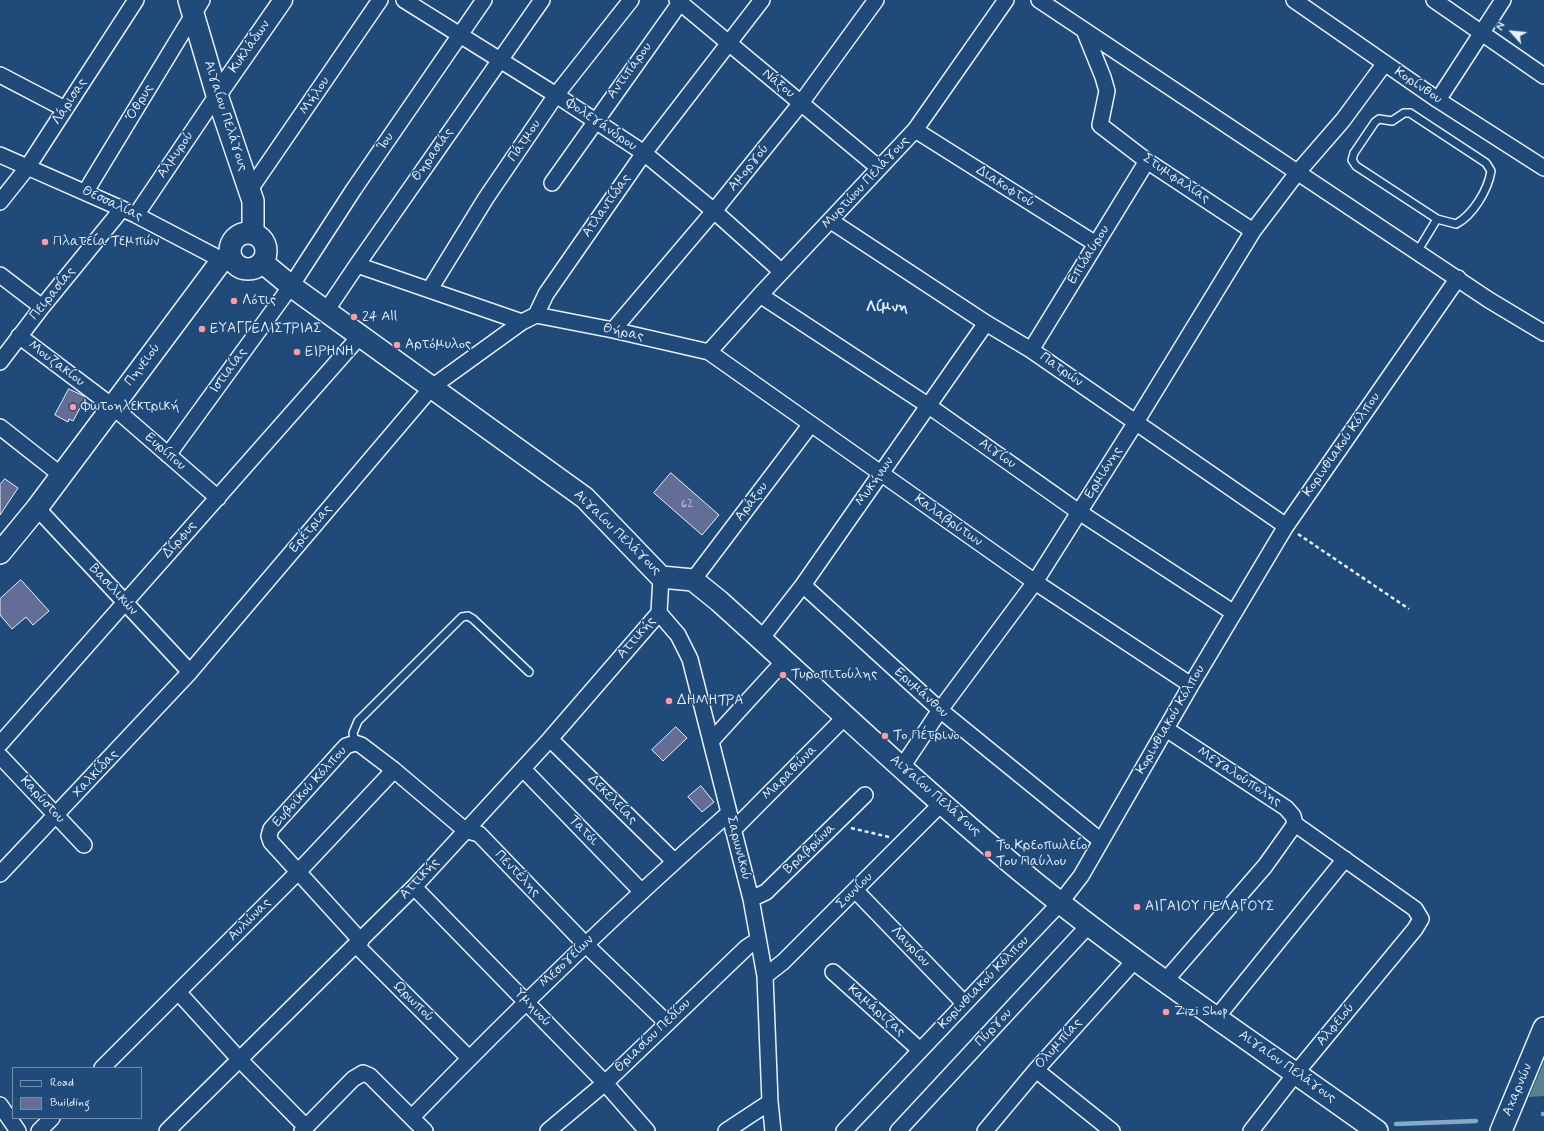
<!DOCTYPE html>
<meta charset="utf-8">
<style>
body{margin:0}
#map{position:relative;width:1544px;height:1131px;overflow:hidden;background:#1f4a7a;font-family:Mynerve,sans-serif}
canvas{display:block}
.legend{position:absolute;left:12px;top:1067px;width:130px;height:52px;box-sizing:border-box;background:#1f4a7a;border:1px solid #6f8dac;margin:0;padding:5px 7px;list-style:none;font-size:12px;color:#e8f1f8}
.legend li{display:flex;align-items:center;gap:8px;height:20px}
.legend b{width:20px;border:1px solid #6f8dac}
.north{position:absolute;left:1492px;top:12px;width:40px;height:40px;-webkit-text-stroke:3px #1f4a7a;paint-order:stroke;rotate:297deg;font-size:11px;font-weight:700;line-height:16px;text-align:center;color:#e8f1f8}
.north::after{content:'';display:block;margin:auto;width:14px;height:18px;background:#e8f1f8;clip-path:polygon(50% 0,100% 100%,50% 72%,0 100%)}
</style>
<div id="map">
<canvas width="1544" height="1131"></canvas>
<ul class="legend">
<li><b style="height:5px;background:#1f4a7a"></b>Road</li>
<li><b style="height:11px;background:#646d96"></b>Building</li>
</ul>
<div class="north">N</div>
</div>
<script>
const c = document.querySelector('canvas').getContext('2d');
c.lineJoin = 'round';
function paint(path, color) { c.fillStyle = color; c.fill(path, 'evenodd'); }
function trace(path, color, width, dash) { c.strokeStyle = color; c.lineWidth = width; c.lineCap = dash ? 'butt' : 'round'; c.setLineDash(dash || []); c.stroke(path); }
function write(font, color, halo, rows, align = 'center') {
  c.font = font + ' Mynerve,sans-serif'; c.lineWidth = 3; c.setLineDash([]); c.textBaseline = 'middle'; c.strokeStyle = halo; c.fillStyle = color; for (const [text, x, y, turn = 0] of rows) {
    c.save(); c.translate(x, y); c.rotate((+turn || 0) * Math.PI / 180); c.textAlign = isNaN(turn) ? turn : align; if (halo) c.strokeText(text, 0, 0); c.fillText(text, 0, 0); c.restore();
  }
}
const green = new Path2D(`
 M1544,1062V1096L1529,1097Z`);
const stream = new Path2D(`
 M1543,1114H1544
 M1396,1124L1476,1121`);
const building = new Path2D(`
 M69,389L86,397L73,421L69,419L68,422L55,415Z
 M671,473L719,515L702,535L654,493Z
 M5,479L18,488L0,515V485Z
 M21,580L49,611L33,625L26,617L12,629L0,615V599Z
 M676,727L687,738L663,761L652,750Z
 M701,786L714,802L702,812L688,797Z`);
const path = new Path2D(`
 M1298,534L1409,609
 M851,828L889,837`);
const service = new Path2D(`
 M1404,113H1410L1486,163L1491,171C1488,190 1473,215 1456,224L1437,219L1356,166L1352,160L1354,153L1375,122L1379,119L1392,121Z
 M1417,252L1437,219
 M355,743L353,733L358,721L462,617L468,616L473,619L529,672`);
const minor = new Path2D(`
 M404,0L556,95L644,153L714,211L782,272
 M677,0L879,168
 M1039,0L1489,300L1544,333
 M1294,0L1438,100L1544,168
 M1434,0L1544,76
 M1084,30L1103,77L1107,91L1100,125L1147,161L1253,231
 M0,75L65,109
 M1438,100L1503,0
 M915,130L1096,244
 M0,155L136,215L222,260
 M552,183L682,0
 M86,191L202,0
 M249,191L380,0
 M0,202L27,168L136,0
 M136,215L217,95
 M831,221L986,323L1031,350L1286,526
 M357,265L522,322
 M0,275L42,307
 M430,289L486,198L556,95L631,0
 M760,295L929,406L1079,512L1234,613
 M326,311L357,265L542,0
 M536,315L613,330L709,352L1035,582L1191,685
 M613,330L714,211L801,103L876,0
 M19,336L112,406L218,498
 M1031,350L1147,161
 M709,352L760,295L915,130L1006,0
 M0,362L42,307L122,209
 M0,427L61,475
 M168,455L291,286L354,189L484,0
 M37,508L190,672
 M661,577L659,613L678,635L690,659L751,899L765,976L770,1102L773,1131
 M693,580L811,424
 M803,585L940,710L1101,841
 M761,639L803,585L986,323
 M1166,729L1286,808L1293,816L1295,824
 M550,739L674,861
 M712,740L785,660
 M0,744L360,336
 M0,756L84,845
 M902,767L940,710L1035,582L1136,422L1253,231L1297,173L1343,120L1385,63
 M523,769L642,892
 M733,830L846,716
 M0,874L190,672L432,387L522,322L536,315L546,294L644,153L762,0
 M414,887L605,1083L647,1131
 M855,890L964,1003
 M751,899L766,892L865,795
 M361,941L271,842L269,836L271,829L346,746L355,743L361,745L394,770L465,830L479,834L585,944L666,1022
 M356,945L469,1058
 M833,972L920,1050
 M765,976L783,962L942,803
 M1166,980L1265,866L1295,824
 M179,993L240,1060L306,1127
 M1217,1017L1345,859
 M102,1068L298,872L394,770
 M1036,1070L1112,1131
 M0,1105L18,1131
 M412,1117C514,1012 619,910 729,813
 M39,1131L52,1118
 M167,1131L414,887L550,739L659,613
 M302,1131L353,1079L363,1073L370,1076L425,1131
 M548,1131L605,1083L747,947L758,940
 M726,1131L770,1102
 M844,1131L1060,903L1081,876L1191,685L1286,526L1458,278
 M898,1131L1089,925
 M985,1131L1036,1070L1136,959
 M1251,1131L1296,1073L1415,929L1421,919L1415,909L1295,824`);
const tertiary = new Path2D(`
 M217,95L283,0`);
const secondary = new Path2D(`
 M189,0L217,95L253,201V233
 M230 251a18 18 0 1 1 36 0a18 18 0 1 1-36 0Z
 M262,262L291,286L585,498L661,577L693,580L719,601C820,692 918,786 1023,873C1136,966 1259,1046 1377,1131
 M0,553L37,508L222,260L230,257
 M1501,1131L1544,1028`);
const markers = [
 [45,242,4,"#ff9aa2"],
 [234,301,4,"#ff9aa2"],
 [354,317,4,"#ff9aa2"],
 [202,329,4,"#ff9aa2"],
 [397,345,4,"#ff9aa2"],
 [297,352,4,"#ff9aa2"],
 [73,407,4,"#ff9aa2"],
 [783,675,4,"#ff9aa2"],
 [669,701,4,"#ff9aa2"],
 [885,736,4,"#ff9aa2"],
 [988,854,4,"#ff9aa2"],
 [1137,907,4,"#ff9aa2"],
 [1166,1012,4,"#ff9aa2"]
];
const numberNames = [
 ["62",687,504]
];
const streetNames = [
 ["Κυκλάδων",250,47,-55],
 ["Αντιπάρου",630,71,-54],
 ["Νάξου",778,84,39],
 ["Κορίνθου",1418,86,34],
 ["Μήλου",315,96,-56],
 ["Λάρισας",70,102,-57],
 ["Όθρυς",140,103,-59],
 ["Αιγαίου Πελάγους",225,116,72],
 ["Φολεγάνδρου",601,125,34],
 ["Πάτμου",525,141,-56],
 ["Ίου",386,142,-56],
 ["Αλμυρού",176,155,-56],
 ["Θηρασιάς",433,155,-55],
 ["Αμοργού",749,168,-51],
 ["Στυμφαλίας",1176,179,34],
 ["Μυρτώου Πελάγους",866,183,-47],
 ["Διακοφτού",1005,187,32],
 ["Θεσσαλίας",112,204,25],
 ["Ατλαντίδας",607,206,-55],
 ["Επιδαύρου",1089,255,-58],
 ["Πειρασίας",53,294,-51],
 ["Θήρας",623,333,12],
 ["Μουζακίου",56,364,37],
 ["Πηνειού",143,365,-53],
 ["Πατρών",1061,370,35],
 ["Ιστιαίας",229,371,-54],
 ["Κορινθιακού Κόλπου",1342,445,-55],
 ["Ευρίπου",165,452,41],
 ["Αιγίου",997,454,35],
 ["Ερμιόνης",1104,473,-58],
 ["Μυκήνων",875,482,-55],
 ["Αράξου",752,502,-53],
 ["Καλαβρύτων",948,521,35],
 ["Ερέτριας",311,529,-50],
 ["Αιγαίου Πελάγους",617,533,44],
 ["Δίρφυς",180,540,-49],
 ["Βασιλικών",113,590,47],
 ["Αττικής",637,638,-49],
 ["Ερυμάνθου",921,693,42],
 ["Κορινθιακού Κόλπου",1171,720,-60],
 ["Μαραθώνα",790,773,-45],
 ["Χαλκίδας",96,774,-47],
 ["Μεγαλούπολης",1239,777,33],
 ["Ευβοϊκού Κόλπου",310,787,-48],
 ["Αιγαίου Πελάγους",935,796,41],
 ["Καρύστου",42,800,47],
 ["Δεκελείας",612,800,45],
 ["Τατόι",583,831,46],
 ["Σαρωνικού",738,848,76],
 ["Βραβρώνα",810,849,-44],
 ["Πεντέλης",517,874,46],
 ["Αττικής",420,879,-47],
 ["Σουνίου",855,891,-45],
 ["Αυλώνας",250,920,-45],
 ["Λαυρίου",910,947,46],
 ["Μεσογείων",567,962,-44],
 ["Κορινθιακού Κόλπου",984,983,-46],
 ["Ωρωπού",413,1002,45],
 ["Υμηυού",532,1008,46],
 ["Καμάριζας",876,1011,41],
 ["Αλφειού",1336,1025,-50],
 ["Πύργου",994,1028,-47],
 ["Θριασίου Πεδίου",653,1036,-44],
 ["Ολυμπίας",1059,1044,-48],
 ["Αιγαίου Πελάγους",1287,1067,35],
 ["Αχαρνών",1518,1090,-67]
];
const poiNames = [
 ["Πλατεία Τεμπών",53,242],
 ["Λότις",242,301],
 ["24 All",362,317],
 ["ΕΥΑΓΓΕΛΙΣΤΡΙΑΣ",210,329],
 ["Αρτόμυλος",405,345],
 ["ΕΙΡΗΝΗ",305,352],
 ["Φωτοηλεκτρική",81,407],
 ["Τυροπιτούλης",791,675],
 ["ΔΗΜΗΤΡΑ",677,701],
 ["Το Πέτρινο",893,736],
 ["Το Κρεοπωλείο",996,846],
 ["Του Παύλου",996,862],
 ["ΑΙΓΑΙΟΥ ΠΕΛΑΓΟΥΣ",1145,907],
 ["Zizi Shop",1174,1012]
];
const neighbourhoodNames = [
 ["Λίμνη",887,308]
];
paint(green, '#58828a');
trace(stream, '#86aac4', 4.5);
paint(building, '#646d96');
trace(building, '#e8f1f8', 1);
trace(service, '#e8f1f8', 10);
trace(minor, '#e8f1f8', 18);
trace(tertiary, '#e8f1f8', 21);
trace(secondary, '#e8f1f8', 24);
trace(path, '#e8f1f8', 2.5, [4, 3]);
trace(service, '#1f4a7a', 7);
trace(minor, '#1f4a7a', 15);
trace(tertiary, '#1f4a7a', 18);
trace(secondary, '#1f4a7a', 21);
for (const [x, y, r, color] of markers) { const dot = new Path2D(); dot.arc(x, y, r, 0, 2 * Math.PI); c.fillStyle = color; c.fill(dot); trace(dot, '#1f4a7a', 1.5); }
write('12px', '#c7d0e0', null, numberNames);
write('14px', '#e8f1f8', '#1f4a7a', streetNames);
write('14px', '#e8f1f8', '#1f4a7a', poiNames, 'left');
write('bold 15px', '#e8f1f8', '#1f4a7a', neighbourhoodNames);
</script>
